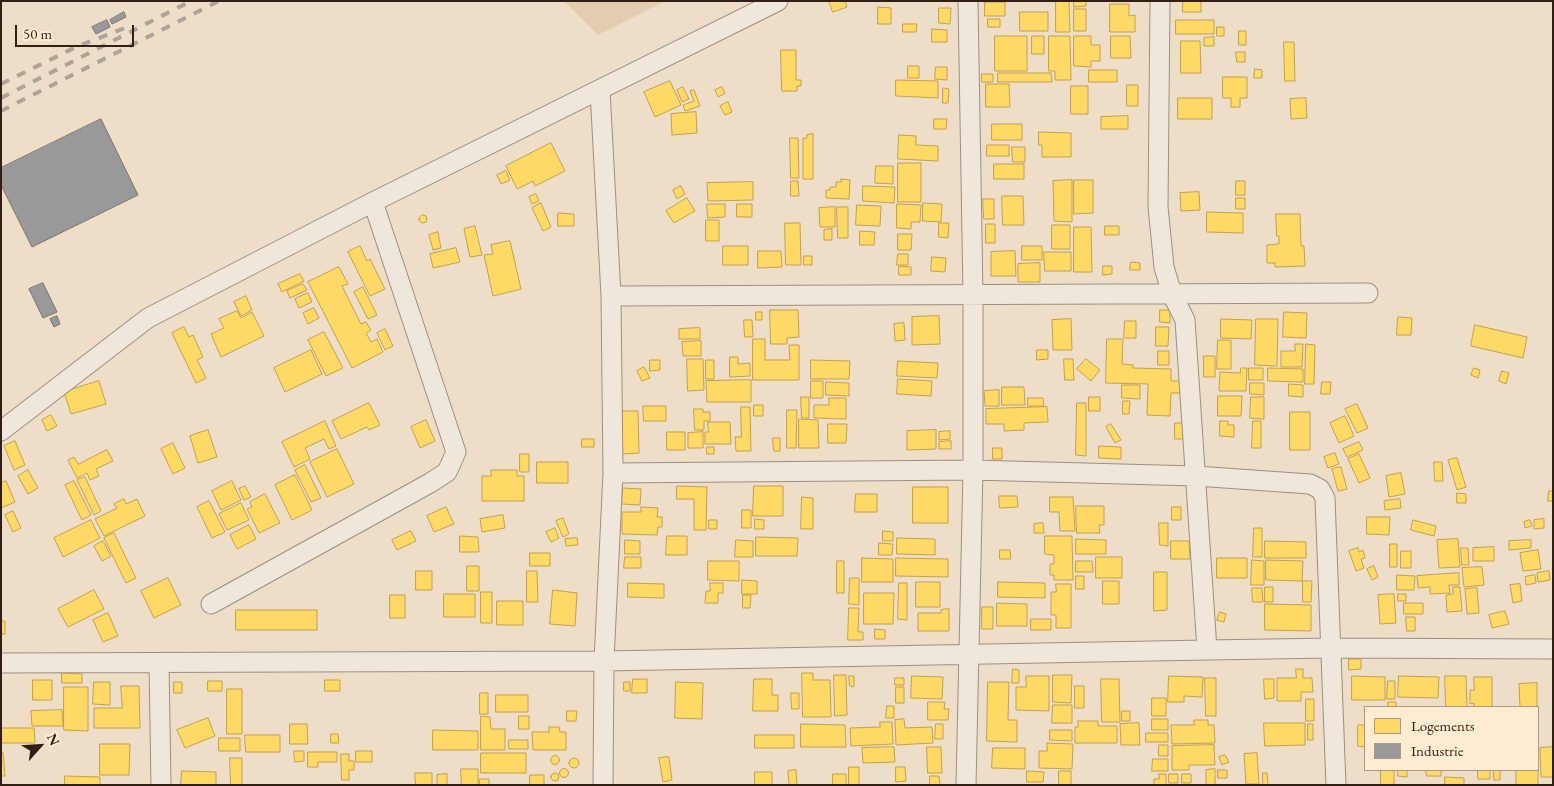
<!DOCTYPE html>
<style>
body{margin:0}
#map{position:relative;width:1554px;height:786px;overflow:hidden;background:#eeddc7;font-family:"EB Garamond",serif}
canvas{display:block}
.frame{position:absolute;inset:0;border:2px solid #311f16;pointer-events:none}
.legend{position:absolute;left:1364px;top:706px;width:175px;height:65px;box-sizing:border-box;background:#feebd1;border:1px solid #ac9986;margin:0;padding:6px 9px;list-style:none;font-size:15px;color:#311f16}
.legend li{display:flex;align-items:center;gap:10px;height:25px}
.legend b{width:25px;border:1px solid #ac9986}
.north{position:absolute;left:15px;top:721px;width:50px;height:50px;-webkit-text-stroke:4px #feebd1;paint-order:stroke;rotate:64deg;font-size:14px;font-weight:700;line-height:20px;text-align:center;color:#311f16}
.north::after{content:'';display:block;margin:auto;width:18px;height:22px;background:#311f16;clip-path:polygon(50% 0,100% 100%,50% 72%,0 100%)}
.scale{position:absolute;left:15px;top:25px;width:119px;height:22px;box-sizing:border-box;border:2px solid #311f16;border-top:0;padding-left:6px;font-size:15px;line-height:18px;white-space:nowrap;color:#311f16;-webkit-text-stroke:4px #feebd1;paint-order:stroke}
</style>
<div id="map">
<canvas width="1554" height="786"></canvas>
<div class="frame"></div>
<ul class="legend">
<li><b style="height:14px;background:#ffd966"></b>Logements</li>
<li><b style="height:14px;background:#999"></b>Industrie</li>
</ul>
<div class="north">N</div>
<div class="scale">50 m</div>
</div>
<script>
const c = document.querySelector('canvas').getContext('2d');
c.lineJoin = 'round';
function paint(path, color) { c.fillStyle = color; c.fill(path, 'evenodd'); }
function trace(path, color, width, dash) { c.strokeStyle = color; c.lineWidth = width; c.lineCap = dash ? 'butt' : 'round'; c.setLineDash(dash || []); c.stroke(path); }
const green = new Path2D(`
 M564,1H665L598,35Z`);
const homes = new Path2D(`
 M829,1H845L847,7L833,12Z
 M1056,1H1069L1070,32H1056Z
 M1074,1H1086V6L1074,7Z
 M1183,1H1201V12H1183Z
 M985,2H1005V16H985Z
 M1110,4H1129V16L1135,15V32H1110Z
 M878,7L891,8V24H878Z
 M939,8H951L950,24L939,23Z
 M1074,9H1086V31H1074Z
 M1020,12H1048V31H1020Z
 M988,19H1000V27H988Z
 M1176,20H1214V34H1176Z
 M903,24H917L916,32H903Z
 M1217,27H1224V36H1217Z
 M932,29L947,30V42H932Z
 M1239,31H1246V45H1239Z
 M995,36H1027V71H995Z
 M1032,36H1044V54H1032Z
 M1049,36H1070L1071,80H1055V71H1049Z
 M1074,36H1091V45H1100V61H1091V67L1074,66Z
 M1111,36H1130L1131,58H1111Z
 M1214,37V46H1204V38Z
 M1181,41H1200L1201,73H1181Z
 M1284,42H1294L1295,81H1285Z
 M781,50H796V80H801V86H797V91H782Z
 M1236,52H1245V62H1237Z
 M908,66H919V78H908Z
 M936,67H947V80L935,79Z
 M1255,69L1262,70V78H1254Z
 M1089,70H1117V82H1089Z
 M998,73H1051L1052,82H998Z
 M982,74H993V82H982Z
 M1223,77H1247V98H1240V107H1231V98H1223Z
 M896,80L938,81V98L896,96Z
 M670,81L681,105L655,117L644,92Z
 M986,84H1009L1010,107H986Z
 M1127,85H1138V106H1127Z
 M1071,86H1088V114H1071Z
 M683,87L689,99L682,102L677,90Z
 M722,87L725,93L718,97L715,90Z
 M943,88L949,89L948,103H943Z
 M694,90L700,106L685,111L683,105L694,101L690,91Z
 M1178,98H1212V119H1178Z
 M1306,98L1307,118L1291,119L1290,99Z
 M728,102L732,112L725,115L720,106Z
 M696,112L697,133L672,135L671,114Z
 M1128,116V129H1101V117Z
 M934,119H947L946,129H934Z
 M992,124H1022V140H992Z
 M1039,132L1071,133V157H1042V145H1039Z
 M813,134V179H803V138H807V135Z
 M899,135L916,136V145L938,146V161L898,159Z
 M790,138H798L799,178H791Z
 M551,143L565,171L535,186L533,181L517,189L506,166Z
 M987,145H1009V156H987Z
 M1012,147H1025V162H1013Z
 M898,163H921V202H898Z
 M994,164H1024V179H994Z
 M876,166H893V184L875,183Z
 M506,171L510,180L501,184L497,175Z
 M841,179L850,180L849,199L826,198V190H830V187H836V182H841Z
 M1072,180V222L1054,221L1053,181Z
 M1074,180H1093V213L1074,214Z
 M791,181H798L799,196H791Z
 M1236,181H1245V195H1236Z
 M753,182V200L708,201L707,183Z
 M681,186L685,194L677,199L673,190Z
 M863,186L895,187L894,203L863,201Z
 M1199,192L1200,210L1181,211L1180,193Z
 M536,194L539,201L532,204L529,197Z
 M1002,196H1023L1024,225H1003Z
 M687,198L695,211L674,223L666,211Z
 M1236,198H1245V209H1236Z
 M983,199H994V219H984Z
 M541,203L551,227L543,231L532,208Z
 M923,203L942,204L941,222L923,221Z
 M707,204H725V217L708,218Z
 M737,204H752V217H737Z
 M897,204L921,205L920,222H911V229L897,228Z
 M857,205L881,206L880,226L856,225Z
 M835,207V227H820L819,208Z
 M837,207H848V238H838Z
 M1207,212L1243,213V233L1207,232Z
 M558,213L574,214V226H558Z
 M1276,214H1300L1301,246H1304L1305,266L1275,267V263H1267V245L1279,244V236H1277Z
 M419 219a4 4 0 1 1 8 0a4 4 0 1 1-8 0Z
 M706,220H719V241H706Z
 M785,223H800L801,265H786Z
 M939,223H949L948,238L939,237Z
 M986,224H995V243H986Z
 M1052,225H1070V249H1052Z
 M475,226L482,255L470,257L464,229Z
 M1105,226H1119V235H1105Z
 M1074,227H1091L1092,272H1074Z
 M832,229V240H824V230Z
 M860,231L875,232L874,245H860Z
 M438,232L441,248L433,250L429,235Z
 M898,234H912L911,250H898Z
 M510,241L521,289L493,296L484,255L493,254L491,245Z
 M360,246L367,261L370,259L385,289L370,296L348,252Z
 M723,246H748V265H723Z
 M1022,246H1042V260H1022Z
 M456,248L460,262L433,268L430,254Z
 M758,251H781L782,267L758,268Z
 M1015,251L1016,276H991V252Z
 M1044,252H1071V271H1045Z
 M898,254H908V265H897Z
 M804,256H812V265H804Z
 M932,257L946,258L945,272L931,271Z
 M1131,262L1140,263V270H1130Z
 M1040,263V282H1018V264Z
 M899,266L911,267V275H899Z
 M1103,266H1112V274L1103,275Z
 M339,267L348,284L342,286L361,324L366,322L371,330L366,333L371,342L377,339L383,352L352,368L308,282Z
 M300,274L304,281L282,292L278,284Z
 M303,284L307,290L290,298L287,291Z
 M363,287L377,315L368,319L354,292Z
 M308,293L312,302L299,308L295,299Z
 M246,296L252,310L241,316L234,302Z
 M314,308L319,318L308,324L303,313Z
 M770,310H798L799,337L787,338V344H771Z
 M1160,310H1170V323L1160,322Z
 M237,311L241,318L252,312L264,336L221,357L211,334L224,328L219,319Z
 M756,312H762V320H756Z
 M1284,312L1307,313L1306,338L1283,337Z
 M939,316L940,344L912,345V317Z
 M1398,317L1412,318L1411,335H1397Z
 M1071,319L1072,350H1053L1052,320Z
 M1221,319L1252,320L1251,339L1221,338Z
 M1256,319H1278L1277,366L1255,365Z
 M744,320H752L753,337H745Z
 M1125,321H1136V338H1124Z
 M904,323L905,340L895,341L894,324Z
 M1475,325L1527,337L1523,358L1471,346Z
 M184,327L189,337L193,335L203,357L197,360L206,378L196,383L172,333Z
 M1156,327H1169L1168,346H1156Z
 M700,328V339H679V329Z
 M385,329L393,346L385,350L377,333Z
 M324,332L343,368L326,376L308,340Z
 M753,339H765V360H790L789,345H799V380H753Z
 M1107,339H1123L1122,364L1133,365V368L1171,369V381H1181V393H1171L1170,416L1147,415L1148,384L1106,383Z
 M1218,340H1231V369H1217Z
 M701,341V356H683L682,342Z
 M1295,344H1303L1302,367H1281V351H1295Z
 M1306,344L1315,345L1314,384H1305Z
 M311,350L322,374L285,392L274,368Z
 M1037,350H1048V359L1037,360Z
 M1158,351H1169V365H1158Z
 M1204,356H1215V377H1204Z
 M730,357H738V364L750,363V376L730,377Z
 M687,359H703L704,390L688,391Z
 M1064,359H1073L1074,380H1065Z
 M1086,359L1100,370L1091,381L1077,369Z
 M650,360H660V370L650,371Z
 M706,360H714V379H706Z
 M811,360L850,361L849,379H811Z
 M898,361L938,363L937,378L897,376Z
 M644,367L650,378L642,381L637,371Z
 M1241,368H1247L1246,391H1219L1220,372L1240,373Z
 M1249,368H1263V380H1249Z
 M1268,368L1303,369V382L1268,381Z
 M1474,368L1480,370L1478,378L1471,375Z
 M1502,371L1509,373L1506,384L1499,381Z
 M898,379L932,381L931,396L897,394Z
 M751,380V402H707L706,381Z
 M99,381L106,404L71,414L64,392Z
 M811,381H823V398H811Z
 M826,382L849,383V396L826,395Z
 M1322,382H1331L1330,394H1321Z
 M1250,383H1264V395L1250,394Z
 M1289,384L1303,385V397L1289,396Z
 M1122,385H1140V399L1122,398Z
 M1002,387H1024L1025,405H1002Z
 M999,390V406H985L984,391Z
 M1218,396H1242L1241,416H1218Z
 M801,397H809V418H802Z
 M1089,397H1100V411H1089Z
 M1251,397H1264V419L1250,418Z
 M829,398H846V419L814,418V405H829Z
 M1028,398H1043L1044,406H1028Z
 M1123,401H1130L1129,414H1123Z
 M369,403L380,425L369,430L367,427L341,439L332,421Z
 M1077,403H1086V456L1076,455Z
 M1357,404L1368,428L1357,433L1345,409Z
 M754,405H763V416H754Z
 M643,406H666V421H644Z
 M741,407H750L751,451H736L735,437H741Z
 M1047,407L1048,422L1024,423V430L1004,431V424H986V409Z
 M694,409H703V412H710V421H704V430H695Z
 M787,410H797L796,448H787Z
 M622,411H638L639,453L623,454Z
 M1290,412H1310V450H1290Z
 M51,415L57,426L47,431L42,420Z
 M1345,416L1354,436L1339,443L1330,423Z
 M799,419L818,420L819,448H799Z
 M426,420L435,441L420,448L411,427Z
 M325,421L336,446L329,449L324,439L305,448L310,459L294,467L282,442Z
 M1220,421H1228V425H1234V437L1220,436Z
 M1253,421H1261V448H1252Z
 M708,422H730L731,444H705V432H708Z
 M1175,423H1189L1188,439H1175Z
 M828,424H847L846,443H828Z
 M1111,424L1121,440L1115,443L1106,427Z
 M208,430L217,457L198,463L190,436Z
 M936,430V449L907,450V431Z
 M950,431V439L939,440V432Z
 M667,432H685V450H667Z
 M703,432V448H688V433Z
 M773,438H780V451H774Z
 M582,439H594V447H582Z
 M15,441L25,465L14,470L4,446Z
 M951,441V449H939V442Z
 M1359,442L1363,450L1347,457L1343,449Z
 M173,443L185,468L173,474L161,449Z
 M1099,446L1121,447V459L1099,458Z
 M707,447H714V454H707Z
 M993,448H1002V459H993Z
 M337,449L354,484L327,497L310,462Z
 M107,450L113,461L96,469L99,476L90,480L87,473L77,478L68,460L74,457L78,464Z
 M1335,453L1339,464L1328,468L1324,457Z
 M520,454H529V472H520Z
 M1359,454L1370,478L1359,483L1348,459Z
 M1457,458L1466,487L1457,490L1448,460Z
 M537,462H568V483H537Z
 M1434,462H1442L1443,481H1435Z
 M305,465L321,498L311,502L295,470Z
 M1341,467L1347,489L1338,491L1332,469Z
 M28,470L38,488L28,494L18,476Z
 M491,470H517V476H524V501H482V476H491Z
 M1401,473L1405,494L1389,497L1386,476Z
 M295,475L312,510L292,520L275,485Z
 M85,477L101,511L94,515L77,480Z
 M6,481L15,502L1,508V483Z
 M74,481L91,515L82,520L65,485Z
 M232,481L241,500L221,510L212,491Z
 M245,486L251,497L244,500L239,489Z
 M677,486L707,487L706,530H694V499H677Z
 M754,486H783V516H753Z
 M913,487H948V523H913Z
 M623,488L641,489L640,505L622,504Z
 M1549,491H1553V501H1548Z
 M1457,493L1466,494V503H1457Z
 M265,494L280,523L259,533L247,509L252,507L250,502Z
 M856,494H877V512H855Z
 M999,496H1017L1018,507L1000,508Z
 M802,497L813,498V529H801Z
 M1050,497H1073L1075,531H1060L1059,512H1050Z
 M124,499L126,504L137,499L145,516L104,536L95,519L117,508L114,504Z
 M1400,499L1401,508L1385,510L1384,501Z
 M209,501L225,532L212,538L197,507Z
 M241,503L249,520L227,530L219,514Z
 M1076,506H1104V525H1099L1100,533H1077Z
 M446,507L454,524L434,532L427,516Z
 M641,507L658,508L657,517H662V527H658L657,535L622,534V512H641Z
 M1172,507H1181V520H1172Z
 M742,510H751V528H742Z
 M13,511L21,528L13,532L5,515Z
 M503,515L505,528L482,532L480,519Z
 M1367,517H1390L1389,535L1367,534Z
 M563,518L569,534L563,537L556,521Z
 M755,519L764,520V529H755Z
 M1544,519V528L1534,529V520Z
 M91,520L100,538L63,557L54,538Z
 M709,520H717V529H709Z
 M1413,520L1436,526L1434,536L1411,530Z
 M1530,520L1532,526L1525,528L1524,522Z
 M1043,523L1044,533H1034V524Z
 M1159,523H1168V546L1160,545Z
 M249,525L256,539L237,549L230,535Z
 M555,528L559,538L551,542L546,532Z
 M1254,528H1262V557H1253Z
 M411,531L416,541L397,550L392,540Z
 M883,531L893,532V541H883Z
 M114,533L136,578L126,583L104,538Z
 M460,536L478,537L479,552H460Z
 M667,536H687V555H666Z
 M1045,536H1072L1073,580H1054V575H1050V564H1054V555L1045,554Z
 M756,537L798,538L797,556H756Z
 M577,538L578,545L566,546L565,539Z
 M897,538L935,539V555L897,554Z
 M1076,539L1106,540V554H1076Z
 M1458,539L1460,567L1439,568L1437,540Z
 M625,540L640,541V554H625Z
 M736,540L753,541V557H735Z
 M1531,540V548L1509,550V541Z
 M103,541L111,556L102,561L94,546Z
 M1171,541H1189L1190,559H1171Z
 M1265,541L1306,542V558H1265Z
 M879,543L893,544L892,555H879Z
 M1390,544H1397V567H1390Z
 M1494,547V561H1473V548Z
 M1358,548L1359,552L1363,550L1365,558L1361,559L1364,568L1356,571L1349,551Z
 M1461,548H1468L1469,565H1462Z
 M1000,550H1010L1011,559H1000Z
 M1538,550L1541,569L1523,571L1520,553Z
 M1401,551H1411V568H1401Z
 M530,553H550V566H530Z
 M625,557H641V568H624Z
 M1096,557H1122V578H1096Z
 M862,558L893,559V582H862Z
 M896,558L948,559V577L896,576Z
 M1217,558H1247V578H1217Z
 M1252,560L1264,561V585H1251Z
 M1266,560L1303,561L1302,581L1266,580Z
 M708,561H739V581L708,580Z
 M837,561H844V593H837Z
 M1076,561H1092L1093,572H1076Z
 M467,566H479V591H467Z
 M1374,566L1378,577L1372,580L1367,569Z
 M1482,567L1484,585L1464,587L1462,568Z
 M416,571H432V590H416Z
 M527,571H537L538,602H527Z
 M1549,571L1550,580L1538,582L1537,573Z
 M1154,572H1167V610L1154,611Z
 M1459,573V585H1449L1450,593L1430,594V587L1418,588L1417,576Z
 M1397,575L1415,576L1414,590H1397Z
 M1535,575L1536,583L1526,585L1525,577Z
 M1076,576H1084V589H1076Z
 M168,578L181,605L154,618L141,591Z
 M850,578H859V605L849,604Z
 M742,580L757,581V594H742Z
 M1103,581H1119V604H1103Z
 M1303,581H1312L1311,602H1303Z
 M916,582H940V607H916Z
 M998,582L1045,583V598L998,597Z
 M628,583L664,584V598L628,597Z
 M710,583H723V593H718V603H705L706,591H710Z
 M899,583H907V620L898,619Z
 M1056,584H1071V628H1056V615H1051V592H1056Z
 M1520,584L1522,601L1513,603L1510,585Z
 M1265,587H1273V602H1265Z
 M1453,587H1460L1462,611L1447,612L1446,595L1453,594Z
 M1252,588H1262L1263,602H1253Z
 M1477,588L1479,613L1467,614L1465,589Z
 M94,590L104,609L68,627L58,609Z
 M553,590L577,593L575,626L550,624Z
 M481,592H492V623H481Z
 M864,593H894L893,624H864Z
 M444,594H475V617H444Z
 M1394,594L1396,623L1380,624L1378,595Z
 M1398,594H1406V601H1398Z
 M390,595H405V618H390Z
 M743,595H751L750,608H743Z
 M497,601H523V625H497Z
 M997,603L1027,604V626H997Z
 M1404,603H1423V614H1404Z
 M1265,604L1311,605V631L1265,630Z
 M982,607H993V629H982Z
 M849,608H859L858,632H863V640H848Z
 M949,609V631H918V613H941V610Z
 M236,610H317V630H236Z
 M1505,611L1509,624L1492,628L1489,615Z
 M1220,612L1226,614L1224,622L1217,620Z
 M108,613L118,636L103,642L93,620Z
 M1406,617H1415V631H1407Z
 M1031,619H1051V630H1031Z
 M1,621H5V634H1Z
 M875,629L885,630V639H875Z
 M1349,659H1361V669L1349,670Z
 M1013,669L1019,670V683H1012Z
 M1296,669H1303V678H1312L1313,692H1301V701H1277V678H1296Z
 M62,673L82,674V683H62Z
 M802,673H813V680H830L831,717H803Z
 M834,675H846L847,715L835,716Z
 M1053,675H1072L1071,703L1053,702Z
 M849,676H854V687L850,686Z
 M912,676L943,677L942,699L911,698Z
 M1026,676H1049V711L1016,710V687H1026Z
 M1169,676L1203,677L1202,697L1184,696V702H1168Z
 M1352,676L1385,677V700H1352Z
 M1399,676L1439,677L1438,698L1398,697Z
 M1445,676H1466L1467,707H1446Z
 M1474,677H1492V707H1474V703L1470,704V690H1474Z
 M895,678H904V685H895Z
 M1205,678H1216V716H1206Z
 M633,679H647V693H632Z
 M754,679H772V695H778V711H753Z
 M1101,679H1119L1120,722H1102Z
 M1264,679H1274V698L1265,699Z
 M33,680H52V700H33Z
 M325,680H340V691H325Z
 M208,681H222V691H208Z
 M1388,681H1395V699H1387Z
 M94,682H110V705L93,704Z
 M174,682H182V693H174Z
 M624,682H630V691H624Z
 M676,682L703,683L702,719L675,718Z
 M988,682H1009L1008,720H1017V742L987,741Z
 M1537,683V707H1520L1519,684Z
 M121,686H139L140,728H94V708H122Z
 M1075,686H1084V708H1075Z
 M64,687H88V731L64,730Z
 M896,687H904V703H896Z
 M227,689H242V734H227Z
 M480,693H488V714H480Z
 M791,693H799V709H792Z
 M496,695H528V712H496Z
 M1152,698H1166V716H1152Z
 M1306,699H1314V721H1306Z
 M928,702H945L944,709H949L948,720H928Z
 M1388,702H1396V707H1388Z
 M1053,705H1072V723H1052Z
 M887,706H894V718H886Z
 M62,710L63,726H32L31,711Z
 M567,711H577L576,721H567Z
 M1122,711H1130V721H1122Z
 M481,716L490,717L491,729H505V750H481Z
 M519,716H529V729H519Z
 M208,718L215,736L185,748L177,730Z
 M904,719L905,728L932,727L933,743L896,745L895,720Z
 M1152,719H1168V730H1152Z
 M1194,720H1208V725H1214L1215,743L1172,744L1171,725H1194Z
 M1078,721H1098V726H1117V743H1075V727H1078Z
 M880,722H892L893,744L851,746L850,728L880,727Z
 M1139,723L1140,745H1121L1120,724Z
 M1264,723H1305V745L1265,746Z
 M290,724H307L308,744H290Z
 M801,724L845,725L846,747H801Z
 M936,724H943V739H935Z
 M1308,724H1313V740H1308Z
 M1358,725H1365V747L1358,746Z
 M549,727H559L560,732H566V750H533L532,732H549Z
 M1,728H34L35,743H1Z
 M433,730L478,731V750H433Z
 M1050,730H1072V741L1050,740Z
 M1146,733H1168V742H1146Z
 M331,734H338L339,743H331Z
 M245,735H280V752H246Z
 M755,735H794V748H755Z
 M219,738H240V751H219Z
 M509,740H528V749H509Z
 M1047,743L1073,744L1072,769L1039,768V751H1047Z
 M100,744H130L129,775H100Z
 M1159,745H1168V756H1159Z
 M1214,745L1215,765H1189V770H1172V746Z
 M894,747L895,762L863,763L862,748Z
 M927,747H941L942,773H928Z
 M1553,747V777H1541L1540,748Z
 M993,748H1025V769L992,768Z
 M294,751H304V761L295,762Z
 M356,751H372V762H356Z
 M1,752H3L5,776H1Z
 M308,752H337V762H318V767H308Z
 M481,753H526V773H481Z
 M1257,753L1259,784H1246L1244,754Z
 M341,754H349V761H354V770H349V780H342Z
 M1225,755L1229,762L1222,765L1219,757Z
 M550.5 760a4.5 4.5 0 1 1 9 0a4.5 4.5 0 1 1-9 0Z
 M669,757L672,780L663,782L659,758Z
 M569 763a5 5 0 1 1 10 0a5 5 0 1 1-10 0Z
 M230,758H242V785H231Z
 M1153,759H1168V771H1152Z
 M1538,766V785H1516V770H1538Z
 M849,767H859V785H849Z
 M896,767H905L906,781L896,782Z
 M559.5 773a4.5 4.5 0 1 1 9 0a4.5 4.5 0 1 1-9 0Z
 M461,769H478V785H457L461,784Z
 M1215,769V785H1206V770Z
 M796,770L797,785H789L788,771Z
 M1218,770H1227V778H1218Z
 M1381,770H1394V785H1381Z
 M1398,770H1407V777L1398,776Z
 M1426,770H1441V776H1427Z
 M1478,770H1490V779H1478Z
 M1494,770H1500V780H1494Z
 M182,771L216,772V785H181Z
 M1027,771L1044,772L1043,782H1027Z
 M1059,771H1071V785H1059Z
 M755,772H772V785H755Z
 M415,773H432V785H416Z
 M1263,773H1267L1268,785H1263Z
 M551 777a4 4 0 1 1 8 0a4 4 0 1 1-8 0Z
 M447,774V785H437V775Z
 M833,774H846V785H833Z
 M1159,774H1166V785H1154V779H1159Z
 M1169,774H1178V783H1169Z
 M1182,774H1191V783H1182Z
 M530,775H544V785H530Z
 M65,776L100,777V785H65Z
 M930,776H939L940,785H930Z
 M1445,777L1464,778V785H1445Z
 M480,779H489V785H480Z`);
const industry = new Path2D(`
 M124,12L126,17L112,24L110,20Z
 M107,20L110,27L96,34L92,27Z
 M101,119L138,195L32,247L1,185V168Z
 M43,283L57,312L43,318L29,289Z
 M57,316L60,324L54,327L50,319Z`);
const minor = new Path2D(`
 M1160,1L1158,207L1164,267L1172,294L1185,320L1207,650
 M600,90L611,296L613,473L604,661L603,785
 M611,296L1368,293
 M1,431L148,318L373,202L778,1
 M613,473L973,470L1196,476L1310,484L1320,489L1325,498L1336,785
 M211,604L430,483L447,472L456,452L373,202
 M1,663L604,661L1207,650L1332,648L1553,649
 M159,663L161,785
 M966,785L973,470V295L968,1`);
const rail = new Path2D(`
 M1,84L76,47L125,28
 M1,98L191,1
 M1,111L219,1`);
paint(green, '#e3ccaf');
paint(homes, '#ffd966');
trace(homes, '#c1a14e', 1);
paint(industry, '#999');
trace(industry, '#7a7472', 1);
trace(minor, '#9c8f82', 21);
trace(minor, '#efe7dc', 19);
trace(rail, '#aca39a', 4, [9, 9]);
</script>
